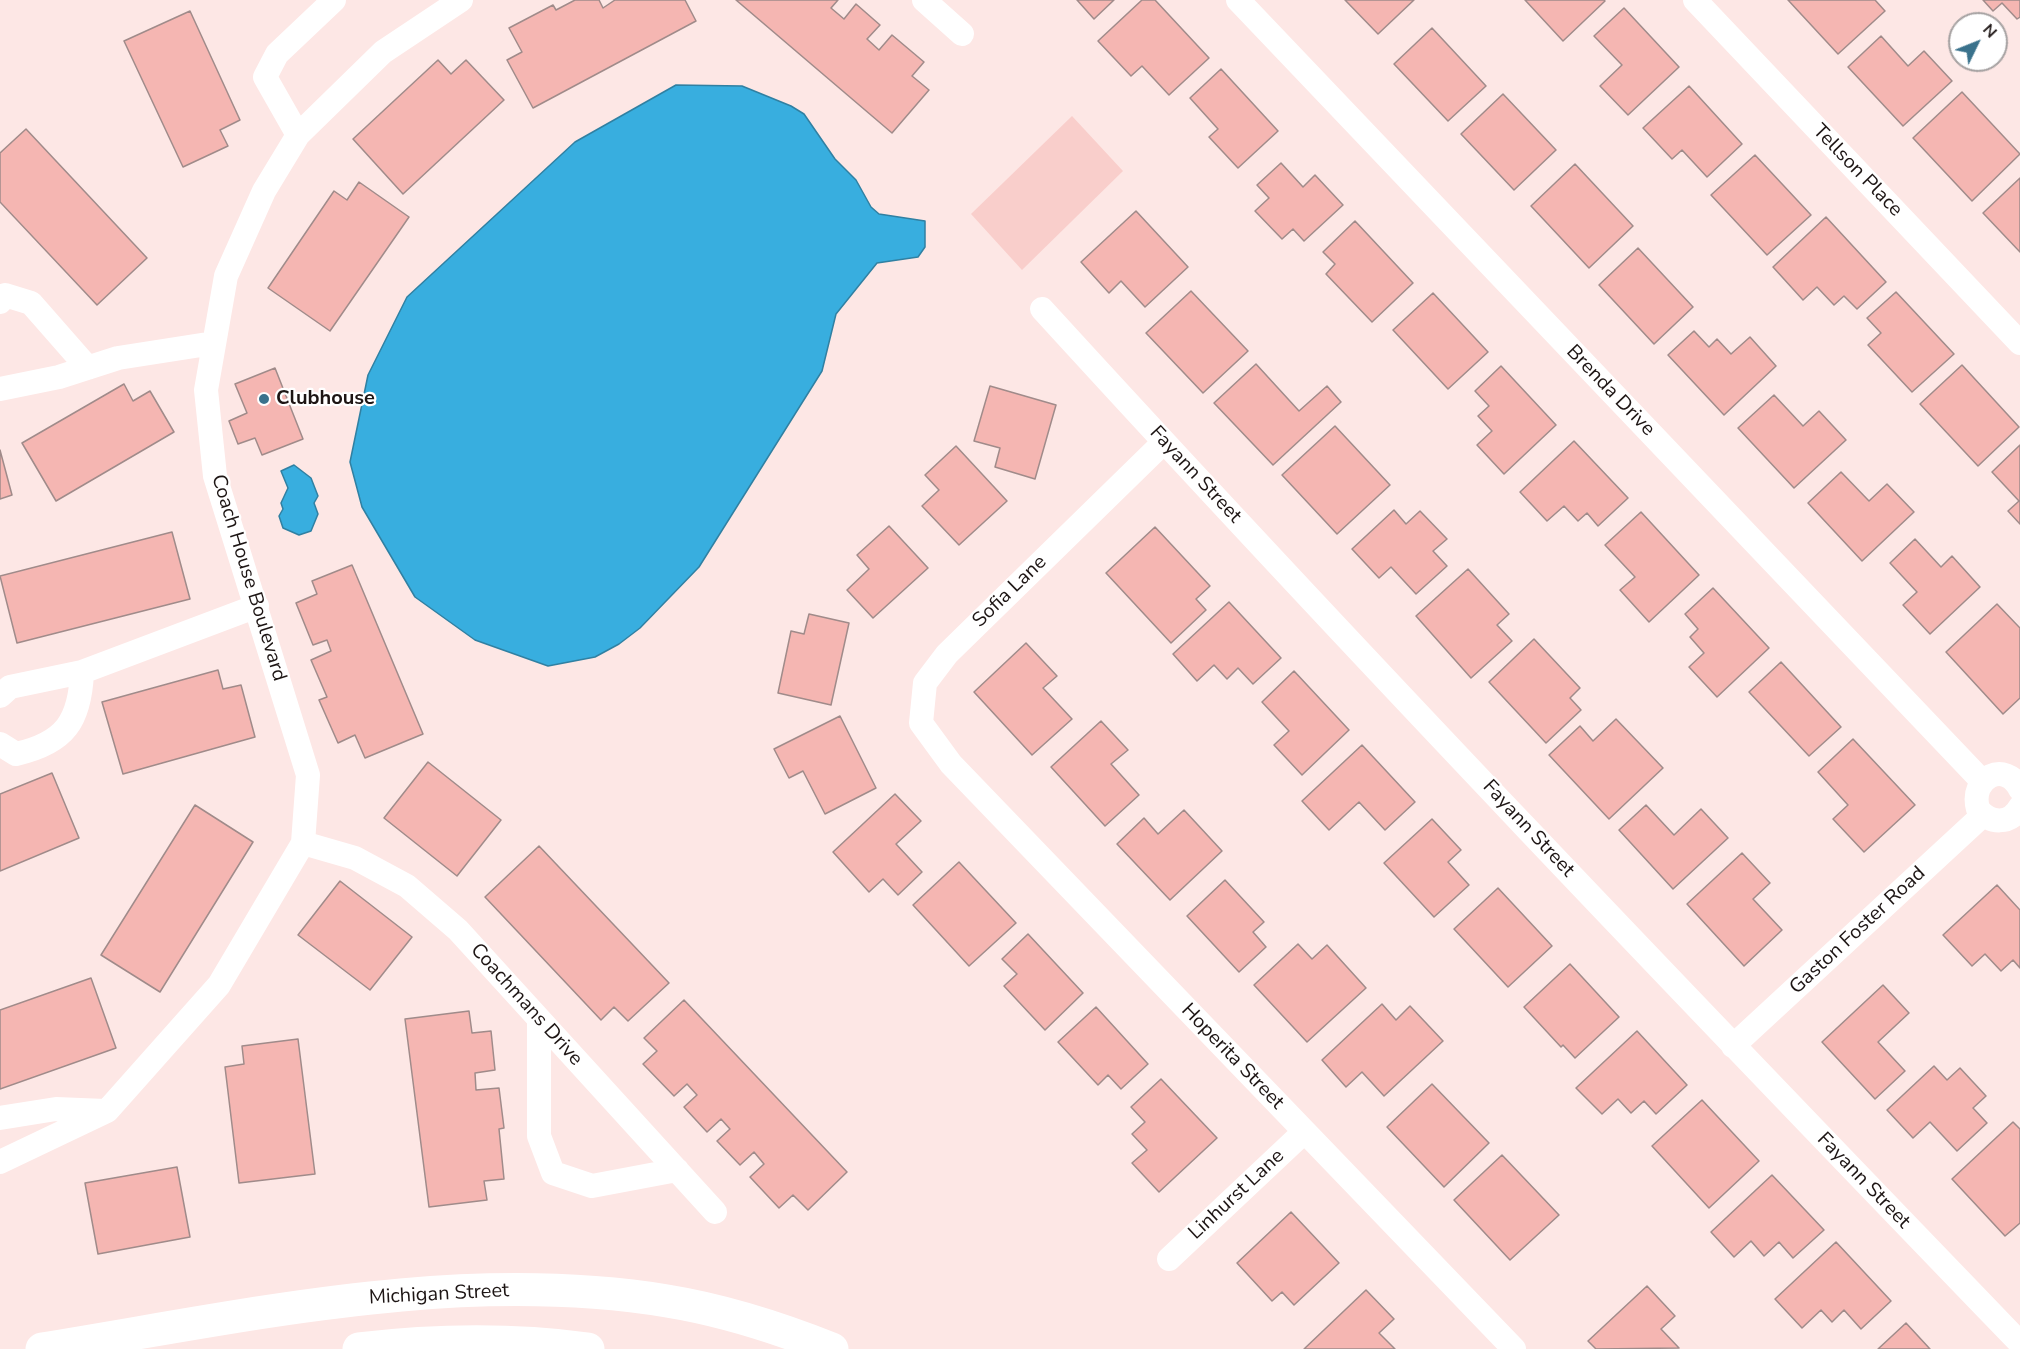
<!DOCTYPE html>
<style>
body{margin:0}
#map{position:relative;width:2020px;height:1349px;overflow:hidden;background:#fde7e5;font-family:"Nunito Sans",sans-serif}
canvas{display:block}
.north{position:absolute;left:1948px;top:12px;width:60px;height:60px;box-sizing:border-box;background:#fff;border:2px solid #a5a1a1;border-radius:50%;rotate:47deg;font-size:16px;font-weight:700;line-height:24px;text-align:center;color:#1d1514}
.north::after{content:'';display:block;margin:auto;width:21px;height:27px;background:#3a728c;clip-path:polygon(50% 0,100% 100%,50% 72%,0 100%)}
</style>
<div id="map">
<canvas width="2020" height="1349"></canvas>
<div class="north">N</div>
</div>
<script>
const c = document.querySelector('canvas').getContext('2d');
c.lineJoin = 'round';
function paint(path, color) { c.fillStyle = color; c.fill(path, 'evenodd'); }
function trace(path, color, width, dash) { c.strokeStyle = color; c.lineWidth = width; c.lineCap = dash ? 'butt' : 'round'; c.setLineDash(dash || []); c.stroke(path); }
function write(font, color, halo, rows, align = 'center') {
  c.font = font + ' "Nunito Sans",sans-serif'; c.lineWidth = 4.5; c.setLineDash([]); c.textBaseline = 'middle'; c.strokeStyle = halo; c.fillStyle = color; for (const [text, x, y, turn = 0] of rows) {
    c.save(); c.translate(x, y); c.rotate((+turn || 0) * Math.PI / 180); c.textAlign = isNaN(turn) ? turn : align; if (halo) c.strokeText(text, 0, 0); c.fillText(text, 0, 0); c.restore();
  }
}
const green = new Path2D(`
 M1072,116L1123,171L1022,270L971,214Z`);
const water = new Path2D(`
 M676,85L742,86L791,106L804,114L835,159L856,180L871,207L879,214L925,221V247L918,257L877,263L836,314L822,371L699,567L640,628L619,644L595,657L548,666L475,640L415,597L362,507L350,462L368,375L407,297L575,142Z
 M294,465L311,478L318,496L314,503L318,514L311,531L299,535L283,528L279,516L283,509L281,503L288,488L281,471Z`);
const building = new Path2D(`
 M575,0H599L603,8L615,0H685L696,21L533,108L507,60L522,52L509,28L553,5L556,10Z
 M736,0H838L831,8L844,19L856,4L880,25L867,39L879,50L892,35L924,62L912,76L929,90L892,133Z
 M1077,0H1114L1094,19Z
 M1142,0H1155L1209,58L1169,95L1142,66L1131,76L1098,41Z
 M1345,0H1414L1378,34Z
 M1525,0H1604L1605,1L1563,41Z
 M1788,0H1875L1885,11L1838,54Z
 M1983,0H2020V17L2017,19L2002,3L1993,11Z
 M1624,8L1679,67L1628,115L1600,86L1622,65L1594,36Z
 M190,11L240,120L220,130L228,146L183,167L124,41Z
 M1432,28L1486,86L1448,121L1394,64Z
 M1881,36L1908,66L1924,51L1952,81L1903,126L1848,67Z
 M438,60L451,74L466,60L504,100L403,194L353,139Z
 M1221,69L1278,131L1238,168L1209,137L1218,129L1190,98Z
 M1689,86L1742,144L1707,177L1682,150L1672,159L1643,128Z
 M1962,92L2020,154L1972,201L1913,138Z
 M1503,94L1556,150L1514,190L1461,134Z
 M26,129L147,258L97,305L0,202V153Z
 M1755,155L1811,215L1767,255L1711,195Z
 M1281,163L1303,187L1315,175L1343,205L1304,241L1293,229L1282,239L1255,211L1269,198L1257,185Z
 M1575,164L1633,226L1589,268L1531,206Z
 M2020,178V252L1983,213Z
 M359,182L409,217L330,331L268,288L334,191L347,200Z
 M1136,211L1188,267L1145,307L1121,281L1109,293L1081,262Z
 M1826,217L1886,282L1857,309L1844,296L1834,305L1817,287L1803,300L1773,267Z
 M1355,221L1413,283L1372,322L1326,274L1335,264L1323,252Z
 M1638,248L1693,307L1654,344L1599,285Z
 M1191,291L1248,351L1203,393L1146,333Z
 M1896,292L1954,354L1912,392L1868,345L1881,333L1867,318Z
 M1433,293L1488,352L1448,389L1393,330Z
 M1694,331L1709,347L1717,339L1731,354L1750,337L1776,366L1724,415L1668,355Z
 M1256,364L1299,411L1327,386L1341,402L1273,465L1214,403Z
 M1962,365L2019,427L1978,466L1920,404Z
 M1501,366L1556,425L1504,474L1477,445L1492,431L1478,416L1489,406L1475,391Z
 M275,368L303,439L262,455L255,438L238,444L229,421L247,413L235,384Z
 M124,384L133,401L150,391L174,432L56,501L22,443Z
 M990,386L1056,405L1035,479L995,467L1000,448L974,441Z
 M1774,395L1803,426L1819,411L1846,440L1794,488L1738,428Z
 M1335,426L1390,485L1337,534L1282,475Z
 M1574,441L1628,498L1598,526L1587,513L1578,521L1564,506L1547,521L1520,492Z
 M2020,445V524L2008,511L2019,501L1992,472Z
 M956,446L1007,501L959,545L922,506L939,490L925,475Z
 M0,450L12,495L0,499Z
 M1841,472L1869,501L1887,484L1914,512L1862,561L1808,503Z
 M1394,510L1406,524L1420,511L1447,539L1433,551L1447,566L1416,594L1391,567L1379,578L1352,549Z
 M1641,512L1699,575L1649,622L1620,590L1635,577L1605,545Z
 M889,526L928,568L873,618L847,590L869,569L857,555Z
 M1155,527L1210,586L1196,599L1206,610L1171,643L1106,573Z
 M172,532L190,599L17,643L0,576Z
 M1915,539L1941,567L1952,556L1980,587L1930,634L1903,605L1917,592L1890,563Z
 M352,565L423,734L365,758L355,735L338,743L319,700L327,697L311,660L331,651L327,640L313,645L296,603L317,594L312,581Z
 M1468,569L1509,614L1497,625L1512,641L1471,678L1416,616Z
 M1713,588L1769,648L1717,697L1689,667L1704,653L1690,637L1698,629L1685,614Z
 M1229,602L1281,658L1253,684L1238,668L1227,679L1214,665L1197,681L1173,654Z
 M1997,604L2020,628V698L2003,714L1946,652Z
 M809,614L849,623L831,705L778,693L791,631L804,634Z
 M1534,639L1580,688L1570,698L1581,710L1546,743L1489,682Z
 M1026,643L1057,676L1043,688L1072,719L1032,755L974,692Z
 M1781,662L1841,727L1809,756L1749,692Z
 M218,670L223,689L241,685L255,737L123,774L102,702Z
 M1294,671L1349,730L1302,775L1274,745L1289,731L1262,702Z
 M840,716L876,788L825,814L803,771L789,778L774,749Z
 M1616,719L1663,768L1609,819L1549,755L1580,726L1593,741Z
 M1101,721L1128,750L1111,764L1139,795L1105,826L1051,767Z
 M1853,739L1915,805L1864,852L1833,819L1848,805L1818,772Z
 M1362,745L1415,802L1385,830L1359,802L1329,830L1302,801Z
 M428,762L501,820L457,876L384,818Z
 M52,773L79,838L0,871V794Z
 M895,794L921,821L896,844L922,872L898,895L883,879L869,892L833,852Z
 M195,805L253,842L160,992L101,955Z
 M1646,805L1674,835L1701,809L1728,838L1673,889L1619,830Z
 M1184,810L1222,851L1170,900L1117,844L1144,818L1158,834Z
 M1432,819L1461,850L1448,862L1469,885L1434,917L1384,863Z
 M539,846L669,983L628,1021L614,1007L601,1020L485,897Z
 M1742,853L1770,883L1753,899L1782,930L1744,966L1687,904Z
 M959,862L1016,923L969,966L913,905Z
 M1225,880L1264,922L1253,932L1266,947L1239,972L1187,916Z
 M340,881L412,937L370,990L298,935Z
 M1997,885L2020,910V968L2013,960L2001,971L1985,954L1972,966L1943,935Z
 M1498,888L1552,946L1508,987L1454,929Z
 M1028,934L1083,993L1045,1030L1004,986L1017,974L1002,959Z
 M1298,944L1312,959L1327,945L1366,988L1307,1042L1254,985Z
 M1570,964L1619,1017L1575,1058L1563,1045L1561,1047L1524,1007Z
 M91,978L116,1048L0,1089V1010Z
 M1883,985L1909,1013L1878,1042L1905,1071L1875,1099L1822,1042Z
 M684,1000L847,1172L808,1210L793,1195L779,1208L750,1177L764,1164L754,1152L740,1165L717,1141L730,1129L721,1119L707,1132L684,1107L697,1095L687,1084L674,1096L643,1064L657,1051L644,1038Z
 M1382,1004L1396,1020L1410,1006L1443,1041L1384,1096L1362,1072L1346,1087L1322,1060Z
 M1096,1007L1148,1064L1121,1089L1108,1075L1098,1085L1058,1042Z
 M469,1011L472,1033L491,1031L495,1070L475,1073L476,1090L499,1088L504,1128L499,1129L504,1179L484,1181L487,1200L429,1207L405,1019Z
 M1637,1031L1687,1085L1656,1114L1644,1101L1631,1113L1618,1099L1602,1114L1576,1088Z
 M298,1039L315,1174L239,1183L225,1067L244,1064L242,1046Z
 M1934,1066L1947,1080L1960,1068L1986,1096L1973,1108L1987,1123L1957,1151L1930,1122L1913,1138L1887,1110Z
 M1161,1079L1217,1138L1159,1192L1132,1163L1147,1150L1132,1134L1145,1122L1131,1107Z
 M1432,1084L1489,1143L1444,1187L1387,1127Z
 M1702,1100L1759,1161L1709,1208L1652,1146Z
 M2013,1122L2020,1129V1223L2005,1236L1952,1179Z
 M1502,1155L1559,1215L1510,1260L1454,1200Z
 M177,1167L190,1237L98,1254L85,1183Z
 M1772,1175L1824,1230L1793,1258L1779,1242L1764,1256L1751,1241L1734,1257L1711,1232Z
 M1291,1212L1339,1263L1294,1305L1282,1292L1272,1301L1237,1263Z
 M1836,1242L1891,1301L1861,1329L1844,1310L1832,1322L1821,1310L1802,1328L1775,1299Z
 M1647,1286L1675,1316L1661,1329L1679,1348L1596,1349L1588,1341Z
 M1366,1290L1394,1319L1379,1333L1395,1349H1304Z
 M1906,1323L1930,1349H1878Z`);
const street = new Path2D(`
 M924,0L962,34
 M1238,0L1982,781
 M1695,0L2020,343
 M298,135L265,77L277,54L334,0
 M0,302L5,295L31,303L88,368
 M1042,309C1362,659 1691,1002 2020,1343
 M0,389L59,377L118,358L214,343
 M1164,442L947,654L925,683L921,723L951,764L1514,1349
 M0,696L10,687L82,672L257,606
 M0,744L16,754C65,743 80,721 82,672
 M2020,789C2006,760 1969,777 1978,809C1990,824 2010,825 2020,807
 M303,843L355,858L407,886L458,930L715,1212
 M539,1020V1136L553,1173L592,1186L677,1170
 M1733,1046L1983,815
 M0,1118L56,1109L105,1111
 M0,1162L107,1111L219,985L303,843L308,775L215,476L206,390L226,276L264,191L298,135L383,52L461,0
 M1169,1259L1304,1132`);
const secondary = new Path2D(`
 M42,1349C247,1316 459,1267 667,1301C723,1310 779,1328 832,1349
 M359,1349C435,1340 512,1339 588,1349`);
const markers = [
 [264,399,6,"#3a728c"]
];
const streetNames = [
 ["Tellson Place",1857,171,46],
 ["Brenda Drive",1610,391,46],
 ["Fayann Street",1195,475,47],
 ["Coach House Boulevard",248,578,73],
 ["Sofia Lane",1010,592,-44],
 ["Fayann Street",1528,829,47],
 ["Gaston Foster Road",1858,931,-43],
 ["Coachmans Drive",526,1005,48],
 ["Hoperita Street",1232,1057,46],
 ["Fayann Street",1863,1181,46],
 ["Linhurst Lane",1237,1195,-43],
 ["Michigan Street",439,1295,-3]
];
const poiNames = [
 ["Clubhouse",276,399]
];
paint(green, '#f9cecb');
paint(water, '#38aedf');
trace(water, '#3080a2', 1.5);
paint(building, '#f5b6b2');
trace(building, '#a08b8a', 1.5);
trace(street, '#fff', 24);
trace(secondary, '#fff', 33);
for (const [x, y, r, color] of markers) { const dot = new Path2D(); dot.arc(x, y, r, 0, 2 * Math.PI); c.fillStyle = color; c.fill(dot); trace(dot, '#fff', 2); }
write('20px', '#1d1514', '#fff', streetNames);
write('bold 20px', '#1d1514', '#fff', poiNames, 'left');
</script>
